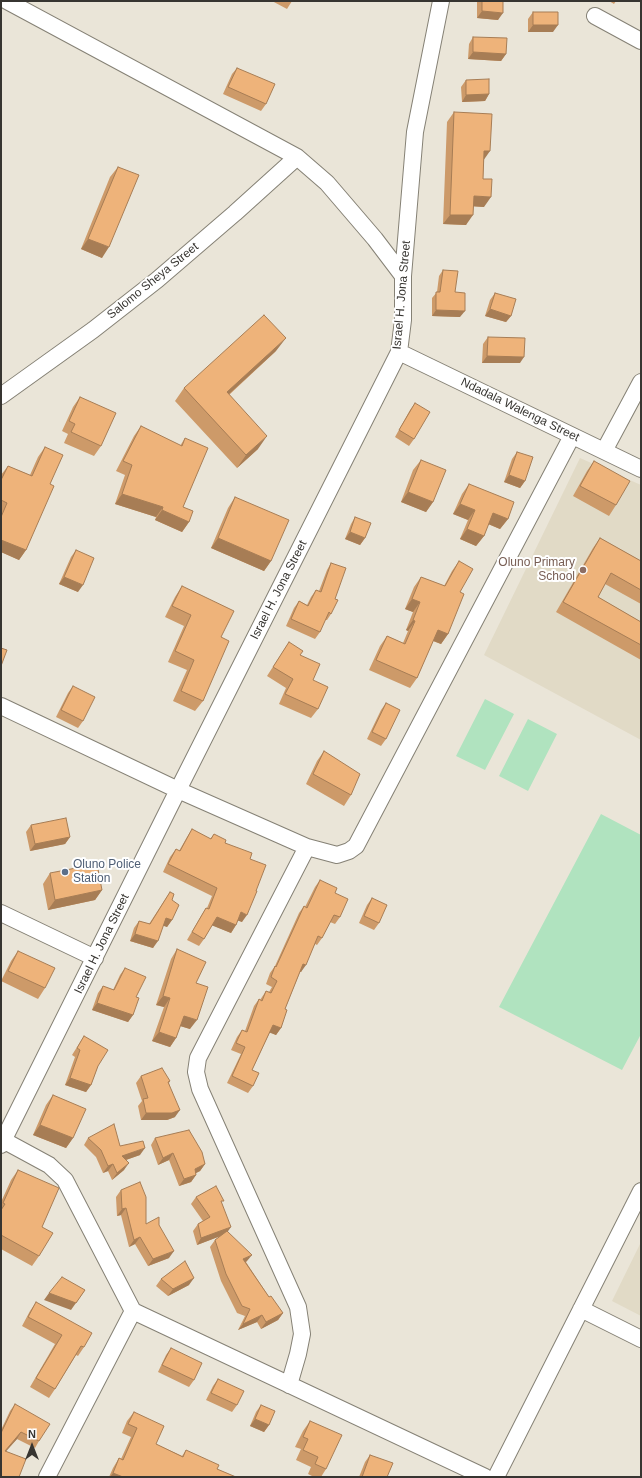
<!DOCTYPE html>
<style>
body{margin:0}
#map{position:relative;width:642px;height:1478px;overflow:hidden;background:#eae5d8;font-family:Arial,sans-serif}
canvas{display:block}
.frame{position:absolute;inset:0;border:2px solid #373531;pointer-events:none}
.north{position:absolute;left:12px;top:1426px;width:40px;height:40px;-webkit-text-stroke:3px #fff;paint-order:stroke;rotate:0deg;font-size:11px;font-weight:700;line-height:16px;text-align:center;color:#373531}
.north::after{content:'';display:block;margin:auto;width:14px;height:18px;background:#373531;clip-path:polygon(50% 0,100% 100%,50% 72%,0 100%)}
</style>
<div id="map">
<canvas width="642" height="1478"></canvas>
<div class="frame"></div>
<div class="north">N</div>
</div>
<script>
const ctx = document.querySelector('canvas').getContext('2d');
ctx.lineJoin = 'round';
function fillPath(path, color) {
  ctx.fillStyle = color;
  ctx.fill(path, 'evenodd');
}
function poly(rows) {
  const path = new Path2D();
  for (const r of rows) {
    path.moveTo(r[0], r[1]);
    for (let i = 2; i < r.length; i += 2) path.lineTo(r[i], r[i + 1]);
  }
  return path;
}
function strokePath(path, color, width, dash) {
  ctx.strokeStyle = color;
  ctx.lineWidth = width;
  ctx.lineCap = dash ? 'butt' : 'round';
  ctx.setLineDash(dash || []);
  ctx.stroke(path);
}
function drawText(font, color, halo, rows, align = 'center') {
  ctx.font = font + ' Arial,sans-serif';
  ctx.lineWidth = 4;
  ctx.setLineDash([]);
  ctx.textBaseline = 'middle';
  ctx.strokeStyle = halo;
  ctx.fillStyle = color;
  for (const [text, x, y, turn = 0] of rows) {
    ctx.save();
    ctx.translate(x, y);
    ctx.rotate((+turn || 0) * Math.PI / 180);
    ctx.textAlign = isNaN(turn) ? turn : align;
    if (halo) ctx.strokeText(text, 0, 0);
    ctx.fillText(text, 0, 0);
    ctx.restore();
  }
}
fillPath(poly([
 [580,458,641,485,641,740,484,655],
 [641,1242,641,1316,612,1301]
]), '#e1dac6');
fillPath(poly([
 [485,699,514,714,485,770,456,756],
 [528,719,557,734,528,791,499,776],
 [601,814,641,835,641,1034,622,1070,499,1007]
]), '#b0e3bf');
const minor = poly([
 [7,1,297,157,327,183,375,239,403,276],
 [595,16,641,41],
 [399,352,641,469],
 [1,396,93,330,157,280,235,213,297,157],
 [604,451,641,382],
 [1,706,178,790,307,847,198,1058,196,1072,200,1089,298,1307,302,1334,298,1354,289,1385],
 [307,847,337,855,349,851,356,846,572,436],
 [1,913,95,958],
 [1,1139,49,1165,65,1180,133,1311,485,1477],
 [1,1145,178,790,399,352,403,320,403,276,415,132,441,1],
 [581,1309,641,1339],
 [47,1477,133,1311],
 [496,1477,641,1191]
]);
strokePath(minor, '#858175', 18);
strokePath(minor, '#fff', 16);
fillPath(poly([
 [272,1,292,1,287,9],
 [477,1,503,1,498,20,477,18],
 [609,1,616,1,614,4],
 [533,12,553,32,528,32,528,19],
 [473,37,506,54,501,61,468,59,469,44],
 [237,68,266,104,261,111,223,94,232,74],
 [466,80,489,94,485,101,462,102,461,87],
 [454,112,484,160,483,179,484,207,473,206,466,225,443,224,447,122],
 [118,167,102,258,81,249,110,177],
 [443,270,455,292,460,317,432,316,432,298,437,292,439,276],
 [495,293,511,316,506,322,485,316,490,300],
 [488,337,520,363,482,363,483,344],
 [276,351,229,395,258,449,237,468,175,401,184,388],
 [80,397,101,446,94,456,64,443,68,434,62,431,73,407],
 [415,403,414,439,409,446,395,437,410,410],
 [141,426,180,446,185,438,183,507,189,522,182,532,155,520,156,517,115,504,125,475,116,471,134,436],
 [45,447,50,484,26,550,19,560,1,552,1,475,8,466,30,475,38,457],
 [517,452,525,481,520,488,504,482,512,459],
 [421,460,433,502,426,512,401,502,413,470],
 [594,461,616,505,609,516,573,496,587,471],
 [469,484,508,519,500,529,488,524,484,536,476,546,460,539,468,520,453,514,462,494],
 [235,497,271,561,264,571,211,548,228,508],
 [355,517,365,538,360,545,345,539,351,524],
 [600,538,641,561,641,604,605,584,598,597,641,622,641,660,556,612,593,548],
 [76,550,78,592,59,584,71,557],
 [459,561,460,592,448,634,441,644,433,641,417,678,410,688,369,670,380,646,387,636,403,643,408,631,406,630,413,612,405,609,414,587,421,577,444,586,452,571],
 [331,563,331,614,327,620,325,620,320,632,315,639,286,626,294,608,299,601,307,605,311,597,316,590,319,591,327,570],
 [182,586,221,637,203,701,195,711,173,701,187,670,168,662,184,626,165,617,175,597],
 [289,642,300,655,313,680,318,709,311,718,279,704,286,688,267,676],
 [73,686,83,721,78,728,56,717,68,693],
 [386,703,386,739,381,746,367,739,381,710],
 [324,751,351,795,344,806,306,784,317,761],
 [31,825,70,837,65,844,30,851,26,832],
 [192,829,210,839,214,834,225,843,250,859,242,922,238,920,236,925,231,933,212,925,204,939,199,946,187,940,201,916,206,908,207,908,212,896,163,872,170,857,176,849,179,851,187,837],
 [50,873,102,890,95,900,48,910,43,884],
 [320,880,335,893,340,917,335,924,330,922,322,938,317,945,315,944,301,972,300,972,285,1009,281,1028,276,1035,270,1032,252,1070,253,1086,248,1093,227,1083,241,1054,231,1050,237,1037,242,1030,245,1031,254,1006,259,999,260,1000,266,991,269,992,272,987,266,984,270,973,275,966,299,913,304,906,305,907,315,887],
 [170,892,172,900,172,920,167,927,163,925,153,948,130,941,134,928,139,921,149,924],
 [372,898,379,923,374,930,359,923,367,905],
 [177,949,196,983,190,1029,180,1026,176,1038,170,1047,152,1041,164,1007,156,1005,171,959],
 [18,951,45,988,38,999,1,981,11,961],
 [125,968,136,997,133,1015,128,1022,92,1010,98,993,103,986,113,990,120,975],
 [84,1036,98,1066,91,1085,86,1092,65,1085,75,1057,72,1055],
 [141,1076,170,1081,169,1083,175,1117,167,1120,141,1120,138,1106,142,1101,136,1083],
 [53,1095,73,1138,66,1148,33,1135,46,1105],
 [88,1138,120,1146,140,1155,126,1160,124,1170,112,1180,108,1171,103,1173,96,1157,84,1145],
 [155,1138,205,1164,200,1171,196,1173,196,1175,191,1182,179,1186,169,1160,158,1165,151,1145],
 [18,1170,39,1256,32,1266,1,1249,1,1202,11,1180],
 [121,1190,146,1224,159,1225,169,1258,148,1266,135,1244,129,1247,121,1215,117,1216,116,1197],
 [196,1197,222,1204,228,1232,247,1261,246,1262,269,1297,283,1313,278,1320,261,1329,257,1322,238,1330,245,1316,237,1313,221,1281,210,1247,215,1240,220,1236,197,1245,193,1231,198,1224,203,1221,191,1204],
 [161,1279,189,1285,168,1296,156,1286],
 [36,1302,84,1347,78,1356,76,1355,55,1389,49,1398,30,1387,55,1344,22,1326,30,1311],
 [171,1348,194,1380,189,1387,158,1372,166,1355],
 [218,1379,237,1405,232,1412,206,1400,213,1386],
 [15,1404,39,1441,35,1448,17,1439,6,1451,1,1477,1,1430,10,1411],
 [261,1405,269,1425,264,1432,250,1426,256,1412],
 [134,1412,156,1444,182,1456,186,1450,217,1469,236,1477,109,1477,113,1468,119,1458,121,1459,131,1437,122,1433,127,1421],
 [310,1421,326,1469,321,1477,314,1477,308,1474,311,1467,296,1460,301,1449,295,1447,303,1431],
 [370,1455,387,1477,359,1477,365,1462]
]), '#cd9a69');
fillPath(poly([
 [482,11,503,13,498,20,477,18],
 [533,25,558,25,553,32,528,32],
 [473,52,506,54,501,61,468,59],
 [489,94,485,101,462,102,466,95],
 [484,151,490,151,483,161],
 [474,196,491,197,484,207,467,206],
 [450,215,473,215,466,225,443,224],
 [88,239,109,247,102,258,81,249],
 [490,309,511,316,506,322,485,316],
 [436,310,465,311,460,317,432,316],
 [286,338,276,351,217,405,227,392],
 [487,356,524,357,520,363,482,363],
 [267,436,258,449,237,468,246,455],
 [509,475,525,481,520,488,504,482],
 [408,492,433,502,426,512,401,502],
 [122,494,163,507,156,517,115,504],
 [460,504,475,510,468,520,453,514],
 [162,510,189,522,182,532,155,520],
 [493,513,508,519,500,529,486,523],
 [467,529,484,536,476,546,460,539],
 [350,532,365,538,360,545,345,539],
 [218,538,271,561,264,571,211,548],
 [1,540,26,550,19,560,1,552],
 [64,577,83,585,78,592,59,584],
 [412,599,420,602,413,612,405,609],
 [413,620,415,621,408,631,406,630],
 [438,630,448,634,441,644,431,640],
 [70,837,65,844,30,851,35,844],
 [102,890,95,900,48,910,55,900],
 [241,912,247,915,242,922,236,920],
 [217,917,236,925,231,933,211,925],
 [166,918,172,920,167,927,161,925],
 [135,934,158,941,153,948,130,941],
 [303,964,306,965,301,972,298,971],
 [163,996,170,998,164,1007,156,1005],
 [97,1003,133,1015,128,1022,92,1010],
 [184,1016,197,1020,190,1029,177,1025],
 [273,1025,281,1028,276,1035,268,1032],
 [159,1032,176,1038,170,1047,152,1041],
 [70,1078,91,1085,86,1092,65,1085],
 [180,1110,175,1117,167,1120,141,1120,146,1113],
 [40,1125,73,1138,66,1148,33,1135],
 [145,1148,140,1155,117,1163,122,1156],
 [173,1153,169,1160,158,1165,163,1158],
 [129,1163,124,1170,112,1180,117,1173],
 [113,1164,108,1171,103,1173,108,1166],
 [205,1164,200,1171,190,1176,195,1169],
 [196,1175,191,1182,179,1186,184,1179],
 [126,1208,121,1215,117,1216,122,1209],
 [231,1227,226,1234,197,1245,201,1238],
 [140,1237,135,1244,129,1247,134,1240],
 [174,1251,169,1258,148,1266,153,1259],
 [252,1255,247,1261,238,1266,243,1259],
 [194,1278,189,1285,168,1296,173,1289],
 [85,1290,71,1310,44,1300,49,1293],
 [283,1313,278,1320,261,1329,266,1322],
 [262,1315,257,1322,238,1330,243,1324],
 [255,1419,269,1425,264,1432,250,1426],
 [21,1432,17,1439,1,1457,5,1451],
 [113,1473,123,1477,110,1477]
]), '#a77d55');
const building = poly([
 [482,1,503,1,503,13,482,11,482,1],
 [533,12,558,12,558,25,533,25,533,12],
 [473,37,507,38,506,54,473,52,473,37],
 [237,68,275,84,266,104,228,87,237,68],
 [489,79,489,94,466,95,466,80,489,79],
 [454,112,492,114,490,151,484,151,483,179,492,179,491,197,474,196,473,215,450,215,454,112],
 [118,167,139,175,109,247,88,239,118,167],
 [443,270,458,271,455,292,465,293,465,311,436,310,436,292,440,292,443,270],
 [495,293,516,299,511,316,490,309,495,293],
 [264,315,286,338,227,392,267,436,246,455,184,388,264,315],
 [488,337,525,338,524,357,487,356,488,337],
 [80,397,116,413,101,446,71,432,75,424,69,421,80,397],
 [415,403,430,412,414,439,399,430,415,403],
 [141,426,182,446,185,438,208,448,183,507,193,511,189,522,162,510,163,507,122,494,132,465,123,461,141,426],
 [45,447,63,455,50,484,54,486,26,550,1,540,1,517,7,503,1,500,1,480,8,466,32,476,45,447],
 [517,452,533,457,525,481,509,475,517,452],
 [421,460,446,470,433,502,408,492,421,460],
 [594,461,630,481,616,505,580,486,594,461],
 [469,484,514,502,508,519,493,513,484,536,467,529,475,510,460,504,469,484],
 [235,497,289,520,271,561,218,538,235,497],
 [355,517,371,523,365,538,350,532,355,517],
 [600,538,641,561,641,590,611,573,598,597,641,622,641,645,563,602,600,538],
 [76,550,94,558,83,585,64,577,76,550],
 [459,561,473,569,460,592,464,594,448,634,438,630,417,678,376,660,387,636,405,644,415,621,413,620,420,602,412,599,421,577,445,586,459,561],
 [331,563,346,568,335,599,338,600,331,614,329,612,320,632,291,619,299,601,308,606,316,590,321,592,331,563],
 [182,586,234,611,221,637,229,641,203,701,181,691,194,660,175,651,191,615,172,606,182,586],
 [289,642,303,651,300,655,320,664,313,680,328,687,318,709,285,694,293,679,273,667,289,642],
 [1,648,7,650,1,666,1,648],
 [73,686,95,697,83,721,61,710,73,686],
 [386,703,400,710,386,739,372,732,386,703],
 [324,751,360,774,351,795,313,774,324,751],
 [66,818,70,837,35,844,31,825,66,818],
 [192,829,211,839,214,834,226,840,225,843,252,853,250,859,266,865,256,891,257,891,247,915,241,912,236,925,217,917,204,939,192,932,206,908,209,909,217,888,168,864,176,849,180,851,192,829],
 [97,864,102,890,55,900,50,873,97,864],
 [320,880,337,888,335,893,348,899,340,917,334,915,322,938,318,936,306,965,303,964,285,1009,287,1010,281,1028,273,1025,252,1070,259,1073,253,1086,232,1076,245,1047,236,1043,242,1030,247,1032,259,999,262,1001,266,991,271,993,277,981,271,977,275,966,276,967,304,906,307,908,320,880],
 [170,892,174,894,172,900,179,905,172,920,166,918,158,941,135,934,139,921,150,924,170,892],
 [372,898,387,905,379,923,364,916,372,898],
 [177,949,206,962,196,983,208,987,197,1020,184,1016,176,1038,159,1032,170,998,163,996,177,949],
 [18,951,55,968,45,988,8,971,18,951],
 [125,968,146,977,136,997,139,998,133,1015,97,1003,103,986,114,990,125,968],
 [84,1036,108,1050,98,1066,91,1085,70,1078,80,1050,77,1048,84,1036],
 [162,1068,170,1081,168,1082,180,1110,172,1113,146,1113,143,1099,148,1098,141,1076,162,1068],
 [53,1095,86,1109,73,1138,40,1125,53,1095],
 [114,1124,120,1146,143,1141,145,1148,122,1156,129,1163,117,1173,113,1164,108,1166,101,1150,88,1138,114,1124],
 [189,1130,202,1152,205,1164,195,1169,196,1175,184,1179,173,1153,163,1158,155,1138,189,1130],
 [18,1170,59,1188,42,1227,53,1233,39,1256,1,1235,1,1210,5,1204,3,1203,18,1170],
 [140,1182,146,1197,146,1224,159,1217,159,1225,174,1251,153,1259,140,1237,134,1240,126,1208,122,1209,121,1190,140,1182],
 [216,1186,224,1201,221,1201,231,1227,201,1238,198,1224,210,1217,196,1197,216,1186],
 [227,1231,252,1255,243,1259,269,1297,271,1296,283,1313,266,1322,262,1315,243,1324,250,1309,242,1306,226,1274,215,1240,227,1231],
 [185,1261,194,1278,173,1289,161,1279,185,1261],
 [62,1277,85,1290,76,1303,49,1293,62,1277],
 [36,1302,92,1333,84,1347,81,1346,55,1389,36,1378,62,1335,28,1317,36,1302],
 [171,1348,202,1363,194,1380,162,1365,171,1348],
 [218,1379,244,1391,237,1405,211,1393,218,1379],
 [15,1404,50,1424,39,1441,21,1432,5,1451,26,1459,19,1477,1,1477,1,1433,15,1404],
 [261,1405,275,1411,269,1425,255,1419,261,1405],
 [134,1412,164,1426,156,1444,183,1457,186,1450,219,1465,217,1469,236,1477,123,1477,113,1473,119,1458,123,1460,137,1428,128,1424,134,1412],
 [310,1421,342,1435,326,1469,315,1464,318,1457,303,1450,308,1439,303,1437,310,1421],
 [370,1455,393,1463,387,1477,362,1477,370,1455]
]);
fillPath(building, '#eeb37a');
strokePath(building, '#a77d55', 1);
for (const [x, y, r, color] of [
 [583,570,4,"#8d6e63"],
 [65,872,4,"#5c6f8a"]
]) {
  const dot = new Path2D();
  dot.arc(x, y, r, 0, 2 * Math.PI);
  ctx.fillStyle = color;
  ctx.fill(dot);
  strokePath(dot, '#fff', 1.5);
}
drawText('12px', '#373531', '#fff', [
 ["Salomo Sheya Street",153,281,-39],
 ["Israel H. Jona Street",402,295,-85],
 ["Ndadala Walenga Street",520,410,26],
 ["Israel H. Jona Street",279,590,-63],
 ["Israel H. Jona Street",102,944,-64]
]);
drawText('12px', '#785e54', '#fff', [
 ["Oluno Primary",575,563],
 ["School",575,577]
], 'right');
drawText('12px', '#4e5e75', '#fff', [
 ["Oluno Police",73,865],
 ["Station",73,879]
], 'left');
</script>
